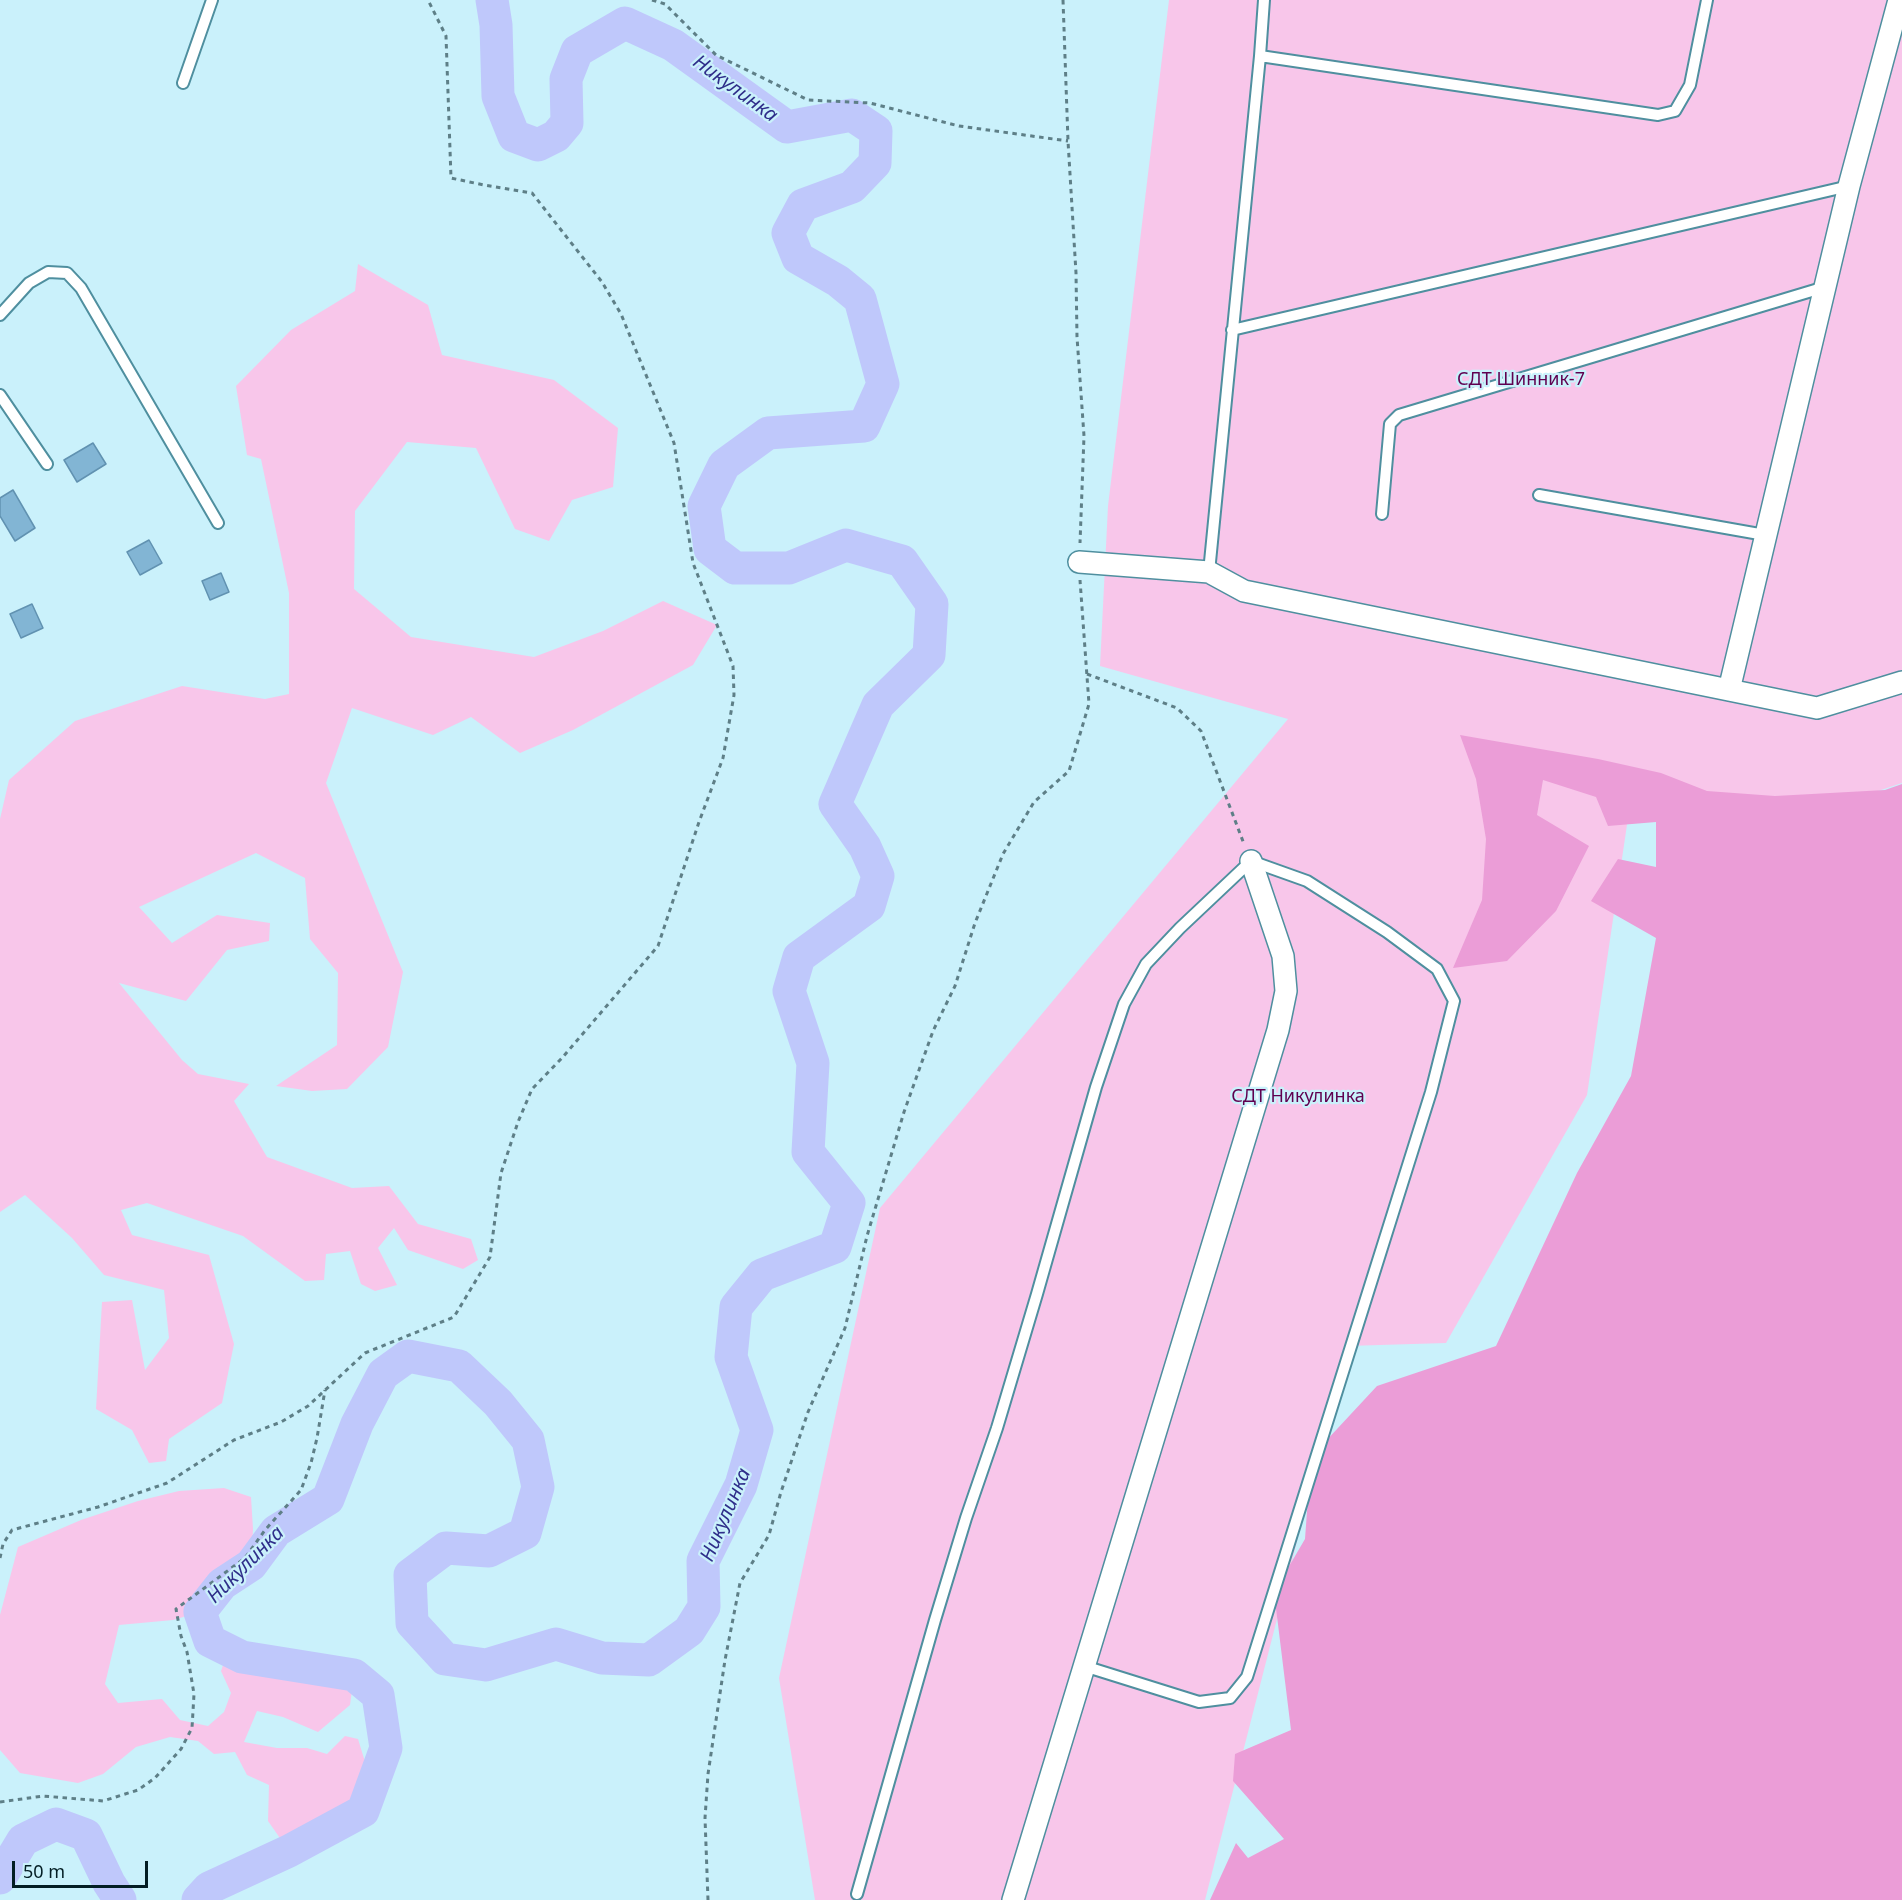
<!DOCTYPE html>
<meta charset="utf-8">
<style>
body{margin:0}
#map{position:relative;width:1902px;height:1900px;overflow:hidden;background:#caf1fb;font-family:"Noto Sans",sans-serif}
canvas{display:block}
.scale{position:absolute;left:12px;top:1861px;width:136px;height:27px;box-sizing:border-box;border:3px solid #031e24;border-top:0;padding-left:8px;font-size:18px;line-height:21px;white-space:nowrap;color:#031e24;-webkit-text-stroke:4px #caf1fb;paint-order:stroke}
</style>
<div id="map">
<canvas width="1902" height="1900"></canvas>
<div class="scale">50 m</div>
</div>
<script>
const ctx = document.querySelector('canvas').getContext('2d');
ctx.lineJoin = 'round';
function fillPath(path, color) {
  ctx.fillStyle = color;
  ctx.fill(path, 'evenodd');
}
function poly(rows) {
  const path = new Path2D();
  for (const r of rows) {
    path.moveTo(r[0], r[1]);
    for (let i = 2; i < r.length; i += 2) path.lineTo(r[i], r[i + 1]);
  }
  return path;
}
function strokePath(path, color, width, dash) {
  ctx.strokeStyle = color;
  ctx.lineWidth = width;
  ctx.lineCap = dash ? 'butt' : 'round';
  ctx.setLineDash(dash || []);
  ctx.stroke(path);
}
function drawText(font, color, halo, rows, align = 'center') {
  ctx.font = font + ' "Noto Sans",sans-serif';
  ctx.lineWidth = 4.5;
  ctx.setLineDash([]);
  ctx.textBaseline = 'middle';
  ctx.strokeStyle = halo;
  ctx.fillStyle = color;
  for (const [text, x, y, turn = 0] of rows) {
    ctx.save();
    ctx.translate(x, y);
    ctx.rotate((+turn || 0) * Math.PI / 180);
    ctx.textAlign = isNaN(turn) ? turn : align;
    if (halo) ctx.strokeText(text, 0, 0);
    ctx.fillText(text, 0, 0);
    ctx.restore();
  }
}
fillPath(poly([
 [1169,0,1902,0,1902,783,1836,805,1632,791,1587,1095,1446,1343,1347,1346,1205,1900,815,1900,779,1678,880,1208,1288,719,1100,666,1108,506],
 [358,264,428,305,442,355,554,380,618,428,613,487,572,500,549,541,515,529,476,448,407,442,355,511,354,589,411,637,534,657,603,631,663,601,717,625,693,665,573,730,520,753,471,717,433,735,352,708,326,783,403,972,388,1047,347,1089,312,1091,276,1086,337,1045,338,973,310,939,305,878,256,853,139,907,172,943,217,915,270,923,269,941,227,950,186,1001,119,983,182,1060,198,1074,249,1084,234,1101,267,1157,352,1188,389,1186,418,1224,471,1239,478,1260,463,1269,408,1250,394,1228,378,1248,397,1285,375,1291,361,1284,350,1251,326,1254,324,1280,305,1281,243,1236,147,1203,121,1210,132,1235,209,1255,234,1344,222,1403,169,1439,166,1461,149,1463,132,1430,96,1409,102,1302,132,1300,145,1370,169,1338,164,1290,104,1275,72,1238,25,1195,0,1212,0,819,9,780,75,721,182,686,265,699,289,694,289,593,261,459,247,455,236,386,291,330,355,291],
 [224,1488,251,1497,253,1529,251,1565,222,1584,200,1612,173,1620,119,1625,105,1684,118,1703,162,1699,180,1720,208,1726,224,1712,231,1693,221,1671,228,1651,242,1657,354,1675,350,1705,318,1732,283,1717,257,1711,244,1742,277,1748,307,1748,327,1754,345,1736,358,1739,366,1765,356,1786,363,1811,289,1851,268,1821,269,1785,247,1775,235,1752,214,1754,198,1741,170,1737,136,1747,103,1774,78,1783,20,1773,0,1750,0,1615,18,1547,81,1520,138,1501,179,1491]
]), '#f8c6ea');
fillPath(poly([
 [1460,735,1598,759,1661,773,1707,791,1775,796,1885,790,1902,784,1902,1900,1210,1900,1236,1843,1248,1858,1284,1839,1233,1781,1235,1754,1291,1730,1274,1592,1305,1539,1311,1457,1377,1386,1496,1346,1577,1173,1631,1076,1656,938,1591,901,1618,859,1656,867,1656,822,1608,826,1596,797,1543,780,1537,815,1589,846,1556,911,1507,961,1453,968,1482,900,1486,839,1476,779]
]), '#eb9dd7');
strokePath(poly([
 [0,1878,23,1840,56,1824,86,1835,109,1883,120,1900],
 [198,1900,209,1888,289,1851,363,1811,386,1748,378,1695,354,1675,242,1657,210,1641,200,1612,222,1584,251,1565,276,1531,328,1499,357,1424,383,1374,408,1356,459,1366,498,1403,528,1440,538,1487,525,1533,489,1551,446,1548,410,1575,412,1623,445,1659,486,1665,556,1644,602,1658,649,1660,689,1631,704,1607,703,1561,741,1485,757,1430,731,1357,736,1307,762,1275,835,1247,849,1203,808,1152,813,1063,789,991,799,957,869,906,878,876,865,847,835,804,878,705,929,655,932,604,902,561,846,545,789,568,735,568,710,549,704,506,724,465,768,433,864,426,883,384,860,299,838,281,798,258,788,233,803,205,852,187,875,163,876,131,852,115,787,127,673,45,625,23,577,51,566,79,567,123,556,136,538,145,514,136,498,96,496,25,492,0]
]), '#bfc8fb', 33);
const building = poly([
 [93,443,106,464,77,482,64,460,93,443],
 [13,490,35,528,15,541,0,516,0,498,13,490],
 [149,540,162,563,140,575,127,552,149,540],
 [221,573,229,592,210,600,202,581,221,573],
 [32,604,43,628,21,638,10,614,32,604]
]);
fillPath(building, '#82b5d4');
strokePath(building, '#6192b1', 1.5);
const lane = poly([
 [1260,56,1658,115,1675,111,1690,85,1707,0],
 [183,83,212,0],
 [0,315,29,283,48,272,67,273,81,288,218,523],
 [1232,330,1849,186],
 [0,395,47,464],
 [1539,495,1765,535],
 [1382,514,1390,424,1399,415,1825,287],
 [1209,572,1260,56,1264,0],
 [857,1894,935,1620,966,1518,997,1428,1037,1294,1096,1087,1124,1004,1146,964,1180,928,1251,861,1307,881,1387,932,1437,969,1454,1001,1431,1092,1247,1677,1230,1698,1199,1702,1084,1666]
]);
const street = poly([
 [1079,562,1209,572,1244,591,1817,708,1902,682],
 [1729,690,1849,186,1899,0],
 [1013,1900,1278,1030,1286,991,1283,956,1251,861]
]);
strokePath(lane, '#4f8f9f', 14);
strokePath(street, '#4f8f9f', 24);
strokePath(poly([
 [652,0,665,4,716,55,808,100,870,103,959,126,1068,141],
 [1063,0,1068,141,1076,273,1077,337,1084,436,1080,543],
 [1087,674,1177,708,1201,731,1244,844],
 [0,1558,3,1544,12,1530,98,1507,167,1483,234,1440,281,1422,308,1406,365,1353,454,1317,490,1257,501,1173,518,1122,532,1089,562,1058,658,946,699,822,723,758,734,695,733,666,693,563,674,443,621,314,602,282,532,193,484,185,451,178,446,36,428,0],
 [0,1802,43,1796,103,1801,138,1790,155,1778,181,1749,192,1728,194,1694,187,1652,181,1636,176,1609,245,1558,265,1530,301,1490,311,1463,317,1438,325,1390],
 [708,1900,705,1818,708,1774,725,1660,740,1583,769,1535,781,1492,808,1412,845,1328,867,1236,904,1112,933,1031,955,986,975,923,1003,854,1034,802,1069,771,1089,704,1080,580]
]), '#5e7f87', 3, [4.5, 4.5]);
strokePath(lane, '#fff', 10);
strokePath(street, '#fff', 21);
drawText('18px', '#5f0050', '#caf1fb', [
 ["СДТ Шинник-7",1521,380],
 ["СДТ Никулинка",1298,1097]
]);
drawText('italic 20px', '#2f2e8a', '#caf1fb', [
 ["Никулинка",735,89,36],
 ["Никулинка",726,1515,-67],
 ["Никулинка",246,1565,-45]
]);
</script>
